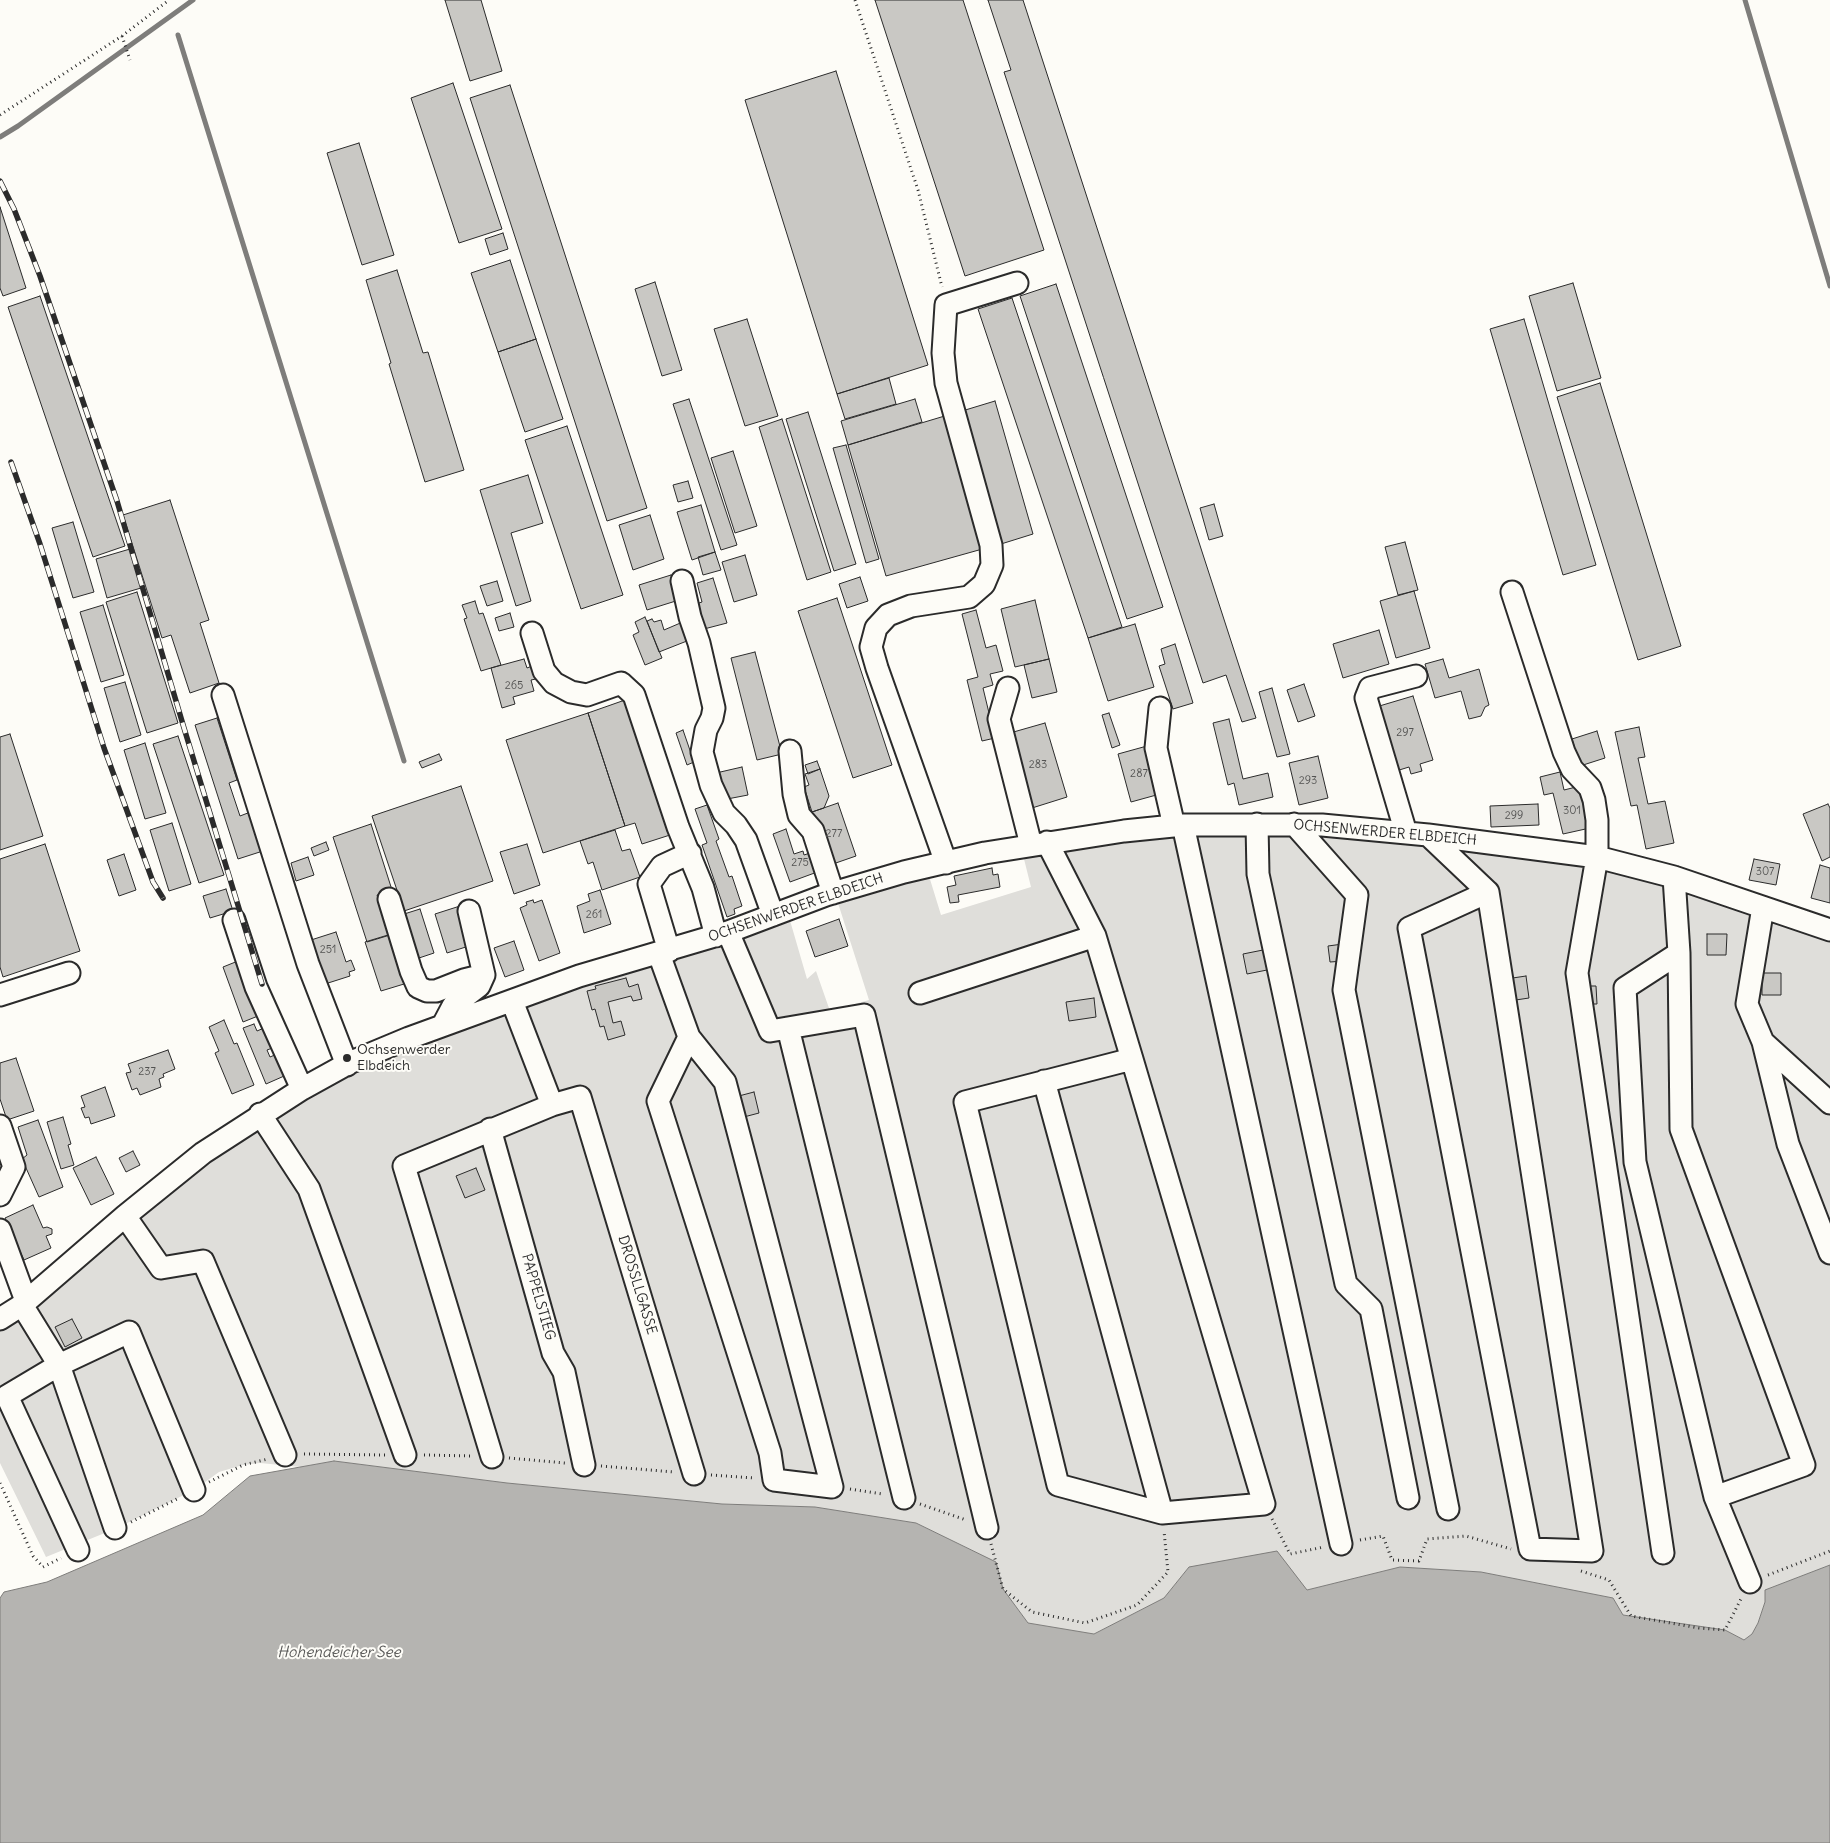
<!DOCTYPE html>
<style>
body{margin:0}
canvas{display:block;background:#fdfcf7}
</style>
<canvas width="1830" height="1843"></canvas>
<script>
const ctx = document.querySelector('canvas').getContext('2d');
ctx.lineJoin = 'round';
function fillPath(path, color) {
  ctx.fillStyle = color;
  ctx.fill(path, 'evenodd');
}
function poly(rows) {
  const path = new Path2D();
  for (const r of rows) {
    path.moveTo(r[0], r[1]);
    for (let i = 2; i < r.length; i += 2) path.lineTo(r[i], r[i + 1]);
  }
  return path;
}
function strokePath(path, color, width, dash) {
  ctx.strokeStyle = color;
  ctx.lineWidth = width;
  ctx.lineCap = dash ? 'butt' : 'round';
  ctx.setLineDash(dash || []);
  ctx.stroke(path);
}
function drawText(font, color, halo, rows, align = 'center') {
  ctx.font = font + ' Delius,sans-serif';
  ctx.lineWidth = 4;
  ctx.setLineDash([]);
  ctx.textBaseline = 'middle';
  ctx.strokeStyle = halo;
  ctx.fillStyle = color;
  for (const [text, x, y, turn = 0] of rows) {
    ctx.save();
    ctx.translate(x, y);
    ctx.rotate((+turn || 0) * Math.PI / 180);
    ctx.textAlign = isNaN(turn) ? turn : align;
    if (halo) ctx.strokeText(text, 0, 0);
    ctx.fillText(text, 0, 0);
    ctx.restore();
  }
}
fillPath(poly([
 [1310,832,1415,842,1586,865,1653,878,1830,940,1830,1565,1765,1590,1765,1602,1758,1623,1752,1634,1744,1640,1725,1630,1623,1615,1613,1598,1481,1572,1400,1567,1307,1590,1189,1567,1164,1598,1094,1634,1028,1623,1003,1589,996,1562,916,1523,815,1507,722,1504,507,1483,334,1461,301,1467,260,1463,243,1465,219,1472,194,1490,117,1528,46,1557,0,1463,0,1331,62,1285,146,1208,203,1162,286,1108,362,1065,459,1027,789,917,807,979,816,971,830,1011,869,1000,837,900,929,876,941,915,1031,887,1023,855,1156,835]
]), '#dfdeda');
const water = poly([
 [334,1461,507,1483,722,1504,815,1507,916,1523,996,1562,1003,1589,1028,1623,1094,1634,1164,1598,1189,1567,1277,1551,1307,1590,1400,1567,1481,1572,1613,1598,1623,1615,1725,1630,1744,1640,1752,1634,1758,1623,1765,1602,1765,1590,1830,1565,1830,1843,0,1843,0,1598,4,1592,47,1582,203,1515,250,1476,334,1461]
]);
fillPath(water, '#b5b4b1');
strokePath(water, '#7e7d7b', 1);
strokePath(poly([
 [1745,0,1830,286],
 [178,35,404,761],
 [0,137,18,126,193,0]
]), '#7e7d7b', 5);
const building = poly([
 [445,0,481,0,502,71,470,81,445,0],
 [875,0,963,0,1044,250,965,276,875,0],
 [988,0,1023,0,1256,718,1242,722,1226,675,1203,683,1004,72,1011,70,988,0],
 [836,71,928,365,837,394,745,100,836,71],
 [453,83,502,229,459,243,411,98,453,83],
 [510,85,647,508,607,521,470,98,510,85],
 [359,143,394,255,362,265,327,153,359,143],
 [0,207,26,288,3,296,0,288,0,207],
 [503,233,508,249,490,255,485,239,503,233],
 [510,260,536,339,498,352,471,273,510,260],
 [397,270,423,353,428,352,464,470,425,482,389,364,391,363,366,280,397,270],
 [655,282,682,370,662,376,635,289,655,282],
 [1573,283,1601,378,1557,391,1529,296,1573,283],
 [1056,284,1163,607,1127,619,1020,296,1056,284],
 [40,296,125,546,93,557,8,307,40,296],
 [1012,298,1122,627,1088,638,978,309,1012,298],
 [747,319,778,416,745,426,714,329,747,319],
 [1524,319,1596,565,1563,575,1490,329,1524,319],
 [536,339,563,419,525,432,498,352,536,339],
 [889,378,896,404,845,419,837,394,889,378],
 [1600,383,1681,646,1638,660,1557,397,1600,383],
 [689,399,737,545,721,550,673,404,689,399],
 [915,399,922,422,848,445,841,421,915,399],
 [995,401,1033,534,1001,544,962,411,995,401],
 [808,412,856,564,834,571,786,419,808,412],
 [948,415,986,548,886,576,848,445,948,415],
 [782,419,831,572,807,580,759,427,782,419],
 [567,426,623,595,581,609,525,440,567,426],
 [846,445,879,559,866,563,833,448,846,445],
 [733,451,757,526,735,533,711,458,733,451],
 [528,475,543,523,511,533,531,601,516,606,480,490,528,475],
 [688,481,693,498,678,502,673,485,688,481],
 [170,500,209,620,200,623,219,683,190,693,171,635,162,638,123,515,170,500],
 [1214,504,1223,536,1209,540,1200,508,1214,504],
 [701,505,715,552,692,560,677,512,701,505],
 [650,515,664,559,633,570,619,525,650,515],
 [73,522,94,592,73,598,52,528,73,522],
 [1405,542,1418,590,1398,595,1385,547,1405,542],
 [130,549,141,588,107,598,96,559,130,549],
 [715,552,721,570,703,575,698,557,715,552],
 [745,555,757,595,734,602,722,562,745,555],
 [671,575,679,600,647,610,639,585,671,575],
 [860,577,868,601,847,608,839,584,860,577],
 [713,578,727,623,704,629,696,604,702,602,697,583,713,578],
 [497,581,503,601,487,606,480,586,497,581],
 [1414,591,1430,648,1396,658,1380,601,1414,591],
 [137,592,178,723,147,733,106,602,137,592],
 [837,598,892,765,853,778,798,611,837,598],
 [1035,600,1049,659,1015,667,1001,609,1035,600],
 [475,601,479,614,483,613,501,665,481,671,464,619,467,618,462,605,475,601],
 [103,605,124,675,101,682,80,612,103,605],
 [976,610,986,648,996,645,1003,671,990,674,993,685,983,688,995,738,982,741,967,680,978,677,962,614,976,610],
 [510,613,514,627,499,631,495,618,510,613],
 [645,617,662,658,645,665,633,635,639,632,635,622,645,617],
 [652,619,654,622,661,620,664,630,685,621,692,639,659,652,647,621,652,619],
 [1135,624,1154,687,1108,701,1088,638,1135,624],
 [1379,630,1389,664,1343,678,1333,644,1379,630],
 [1175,644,1193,703,1173,709,1159,666,1165,664,1161,649,1175,644],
 [755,652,782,754,757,760,731,658,755,652],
 [524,659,527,668,532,666,536,679,531,680,534,691,513,697,515,704,502,708,491,668,524,659],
 [1049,659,1057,692,1032,698,1024,665,1049,659],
 [1443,659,1449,678,1479,669,1489,705,1485,707,1481,716,1469,719,1461,691,1435,698,1425,664,1443,659],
 [125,682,141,735,120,742,104,688,125,682],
 [1304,684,1315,716,1298,722,1287,690,1304,684],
 [1272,688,1290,754,1277,757,1259,692,1272,688],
 [1413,696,1433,760,1420,764,1422,771,1411,774,1409,767,1396,771,1376,707,1413,696],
 [625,700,670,835,642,844,635,823,625,826,588,713,625,700],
 [588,713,625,826,543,853,506,740,588,713],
 [1109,713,1120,745,1112,748,1102,715,1109,713],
 [217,718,237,780,229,783,240,816,253,811,266,850,238,859,195,725,217,718],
 [1229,719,1243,779,1268,773,1273,797,1239,805,1234,783,1228,785,1213,723,1229,719],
 [1045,723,1067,797,1032,808,1010,733,1045,723],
 [1639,727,1645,757,1638,758,1648,804,1665,801,1674,843,1646,849,1637,805,1631,806,1615,732,1639,727],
 [683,730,694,762,687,765,676,733,683,730],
 [1597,731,1605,758,1580,766,1572,739,1597,731],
 [10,734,43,836,0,850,0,737,10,734],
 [178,736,224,875,199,883,153,744,178,736],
 [145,743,166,813,145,819,124,750,145,743],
 [1147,746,1160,794,1131,802,1118,754,1147,746],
 [439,754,442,760,422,768,419,762,439,754],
 [1318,756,1328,798,1299,805,1289,763,1318,756],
 [817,761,820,769,808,774,805,765,817,761],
 [742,767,748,795,722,800,716,773,742,767],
 [820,769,829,796,824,808,812,812,804,787,809,785,805,774,820,769],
 [1560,772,1564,790,1580,786,1590,828,1563,834,1553,793,1544,795,1540,777,1560,772],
 [461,786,493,881,404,911,372,816,461,786],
 [838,803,856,856,830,865,812,812,838,803],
 [1538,804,1539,825,1491,827,1490,806,1538,804],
 [1828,804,1830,808,1830,857,1822,861,1803,814,1828,804],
 [707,805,719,839,716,841,729,877,732,876,742,906,734,909,735,914,727,917,702,845,707,843,695,809,707,805],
 [172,823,191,884,169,891,150,830,172,823],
 [371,824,392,890,377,895,390,935,367,942,333,837,371,824],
 [786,829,794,854,803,851,804,855,813,852,820,871,790,882,773,834,786,829],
 [615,830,622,851,630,849,640,877,602,890,593,862,588,864,580,841,615,830],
 [326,842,329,850,314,856,311,848,326,842],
 [45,844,80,951,3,977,0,967,0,859,45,844],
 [527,844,540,885,514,894,500,852,527,844],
 [124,854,136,890,119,896,107,860,124,854],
 [308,857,314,875,296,881,291,863,308,857],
 [1754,859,1780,864,1776,885,1749,880,1754,859],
 [1820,865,1830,868,1830,903,1811,898,1820,865],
 [992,868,993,875,998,874,1000,887,958,895,959,902,950,903,947,887,956,885,954,876,992,868],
 [226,889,233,911,210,918,203,896,226,889],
 [600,890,611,924,584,933,577,906,590,901,588,894,600,890],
 [533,900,534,903,542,900,560,953,539,961,520,908,527,905,526,902,533,900],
 [460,906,472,945,447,953,435,914,460,906],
 [420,909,434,953,416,959,401,915,420,909],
 [839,919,848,946,815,957,806,931,839,919],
 [336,932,346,962,351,960,355,970,349,972,350,976,325,984,311,940,336,932],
 [1707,934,1727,934,1726,955,1707,955,1707,934],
 [388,935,397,964,403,962,407,974,401,976,404,984,381,991,365,942,388,935],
 [514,941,524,970,505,977,494,948,514,941],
 [1343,944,1344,961,1330,962,1328,946,1343,944],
 [1263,950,1267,970,1247,974,1243,954,1263,950],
 [238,961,258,1016,243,1022,223,967,238,961],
 [1762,973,1781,973,1781,995,1762,995,1762,973],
 [1526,976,1529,998,1509,1001,1506,979,1526,976],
 [626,978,629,987,638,984,642,999,633,1001,631,996,608,1002,613,1023,621,1021,625,1035,608,1040,604,1026,600,1027,595,1009,592,1010,587,991,596,989,595,986,626,978],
 [1586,986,1596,986,1597,1004,1586,1004,1586,986],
 [1094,998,1096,1017,1069,1021,1066,1002,1094,998],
 [224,1020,234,1044,237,1043,254,1085,232,1094,215,1053,219,1051,209,1027,224,1020],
 [254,1024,257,1031,271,1025,275,1047,267,1050,270,1057,277,1054,291,1073,266,1084,243,1028,254,1024],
 [168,1050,175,1069,163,1074,164,1077,159,1079,161,1087,140,1095,137,1088,132,1090,126,1073,131,1072,128,1064,168,1050],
 [16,1058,34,1111,7,1120,0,1099,0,1063,16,1058],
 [105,1087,115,1116,91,1124,89,1117,85,1118,81,1108,85,1107,81,1096,105,1087],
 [754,1092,759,1113,740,1118,735,1097,754,1092],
 [63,1117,71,1144,68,1145,74,1165,61,1169,47,1122,63,1117],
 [38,1120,63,1187,39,1197,22,1159,27,1155,18,1127,38,1120],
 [133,1151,140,1165,126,1172,119,1158,133,1151],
 [96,1157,114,1194,91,1205,73,1168,96,1157],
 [476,1168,485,1190,465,1198,456,1176,476,1168],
 [33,1205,43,1228,47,1227,52,1229,52,1234,46,1236,51,1248,24,1260,5,1218,33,1205],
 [72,1319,82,1338,65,1347,55,1327,72,1319]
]);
fillPath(building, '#c9c8c4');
strokePath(building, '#2b2b2b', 1);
const minor = poly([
 [682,581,690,617,699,643,714,708,712,718,706,730,702,752,711,785,724,813,736,825,746,840,773,915],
 [1512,592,1564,752,1572,769,1590,788,1594,800,1597,820,1597,857,1577,973,1663,1553],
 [532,633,544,671,554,683,571,692,587,695,621,683,634,695,678,827,703,888,716,936],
 [1008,688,999,719,1031,845],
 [223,695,308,964,347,1065],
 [1160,708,1156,748,1174,826],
 [790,751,794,794,799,815,813,831,833,893],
 [1257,824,1258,874,1346,1284,1371,1309,1408,1498],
 [1294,824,1357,895,1344,990,1448,1509],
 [1183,825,1341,1544],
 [1406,833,1366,698,1370,688,1416,676],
 [1428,835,1488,892,1592,1551,1530,1549,1409,928,1488,892],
 [1047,842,1095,936,1132,1059,1264,1504,1162,1513,1058,1485,965,1102,1132,1059],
 [946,863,877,668,871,647,876,628,888,615,911,606,969,597,984,584,992,565,991,545,946,383,943,353,946,305,1017,283],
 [1674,877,1679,953,1681,1129,1804,1465,1715,1497],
 [389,899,411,971,418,987,427,991,436,991,464,980,484,975],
 [1763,907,1747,1004,1763,1042,1788,1144,1830,1253],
 [234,920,256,987,302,1089],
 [728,932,770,1031,864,1015,987,1528],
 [669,951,649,884,662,866,690,853],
 [1679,953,1625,988,1635,1162,1715,1497,1750,1582],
 [659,954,689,1037,725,1082,832,1487,774,1480,770,1453,658,1101,689,1037],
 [920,993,1095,936],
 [0,995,69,973],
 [512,1001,552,1105],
 [443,1025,453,1006,479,986,484,975,469,911],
 [788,1028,904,1498],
 [1763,1042,1830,1103],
 [1044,1081,1162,1513],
 [260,1114,309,1189,405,1455],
 [0,1126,14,1167,0,1195],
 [490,1129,553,1353,564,1372,584,1465],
 [125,1216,161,1268,203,1261,285,1455],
 [0,1230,26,1301],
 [22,1305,59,1365,115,1528],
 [0,1319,22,1305,125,1216,203,1153,302,1089,349,1063,409,1038,579,976,728,932,826,895,904,872,985,853,1124,831,1183,825,1322,825,1428,835,1597,857,1674,877,1830,930],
 [492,1457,404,1166,552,1105,580,1097,694,1474],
 [78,1550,7,1396,59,1365,129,1332,194,1490]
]);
strokePath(minor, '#2b2b2b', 25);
strokePath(poly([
 [855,0,918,190,942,287],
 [122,36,130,60],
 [0,115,122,36,169,0],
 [304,1454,385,1455],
 [424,1455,473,1456],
 [509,1458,565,1463],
 [601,1466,674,1472],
 [711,1475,754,1478],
 [209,1482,243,1465,268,1459],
 [0,1483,33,1556,43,1567,61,1558],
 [850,1489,883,1494],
 [920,1504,966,1520],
 [1272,1519,1290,1554,1324,1547],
 [131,1522,177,1499],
 [1360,1540,1383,1536,1392,1560,1419,1561,1427,1539,1466,1536,1511,1549],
 [991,1544,1003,1589,1032,1612,1085,1623,1137,1605,1168,1572,1164,1531],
 [1581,1571,1609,1580,1631,1616,1699,1628,1725,1630,1742,1597],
 [1768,1575,1830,1551]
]), '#2b2b2b', 3, [1, 4]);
strokePath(minor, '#fdfcf7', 21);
const rail = poly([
 [0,181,14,209,40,276,117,501,184,728,262,984],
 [11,462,40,544,104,748,153,882,163,898]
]);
strokePath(rail, '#2b2b2b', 5.5);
strokePath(rail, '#fdfcf7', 4, [11]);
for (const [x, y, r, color] of [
 [347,1058,5,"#2b2b2b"]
]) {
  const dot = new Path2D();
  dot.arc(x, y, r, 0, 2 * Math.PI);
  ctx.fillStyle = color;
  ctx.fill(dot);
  strokePath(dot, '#fdfcf7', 2);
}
drawText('11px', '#525251', null, [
 ["265",514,686],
 ["297",1405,733],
 ["283",1038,765],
 ["287",1139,774],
 ["293",1308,781],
 ["301",1572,811],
 ["299",1514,816],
 ["277",834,834],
 ["275",800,863],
 ["307",1765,872],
 ["261",594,915],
 ["251",328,950],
 ["237",147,1072]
]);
drawText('14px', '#2b2b2b', '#fdfcf7', [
 ["OCHSENWERDER ELBDEICH",1385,833,5],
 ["OCHSENWERDER ELBDEICH",796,908,-19],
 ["DROSSLLGASSE",637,1285,73],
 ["PAPPELSTIEG",538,1297,74]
]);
drawText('14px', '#2b2b2b', '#fdfcf7', [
 ["Ochsenwerder",357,1050],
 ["Elbdeich",357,1066]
], 'left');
drawText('italic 15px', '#5b5b5a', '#fdfcf7', [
 ["Hohendeicher See",339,1653]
]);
</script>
